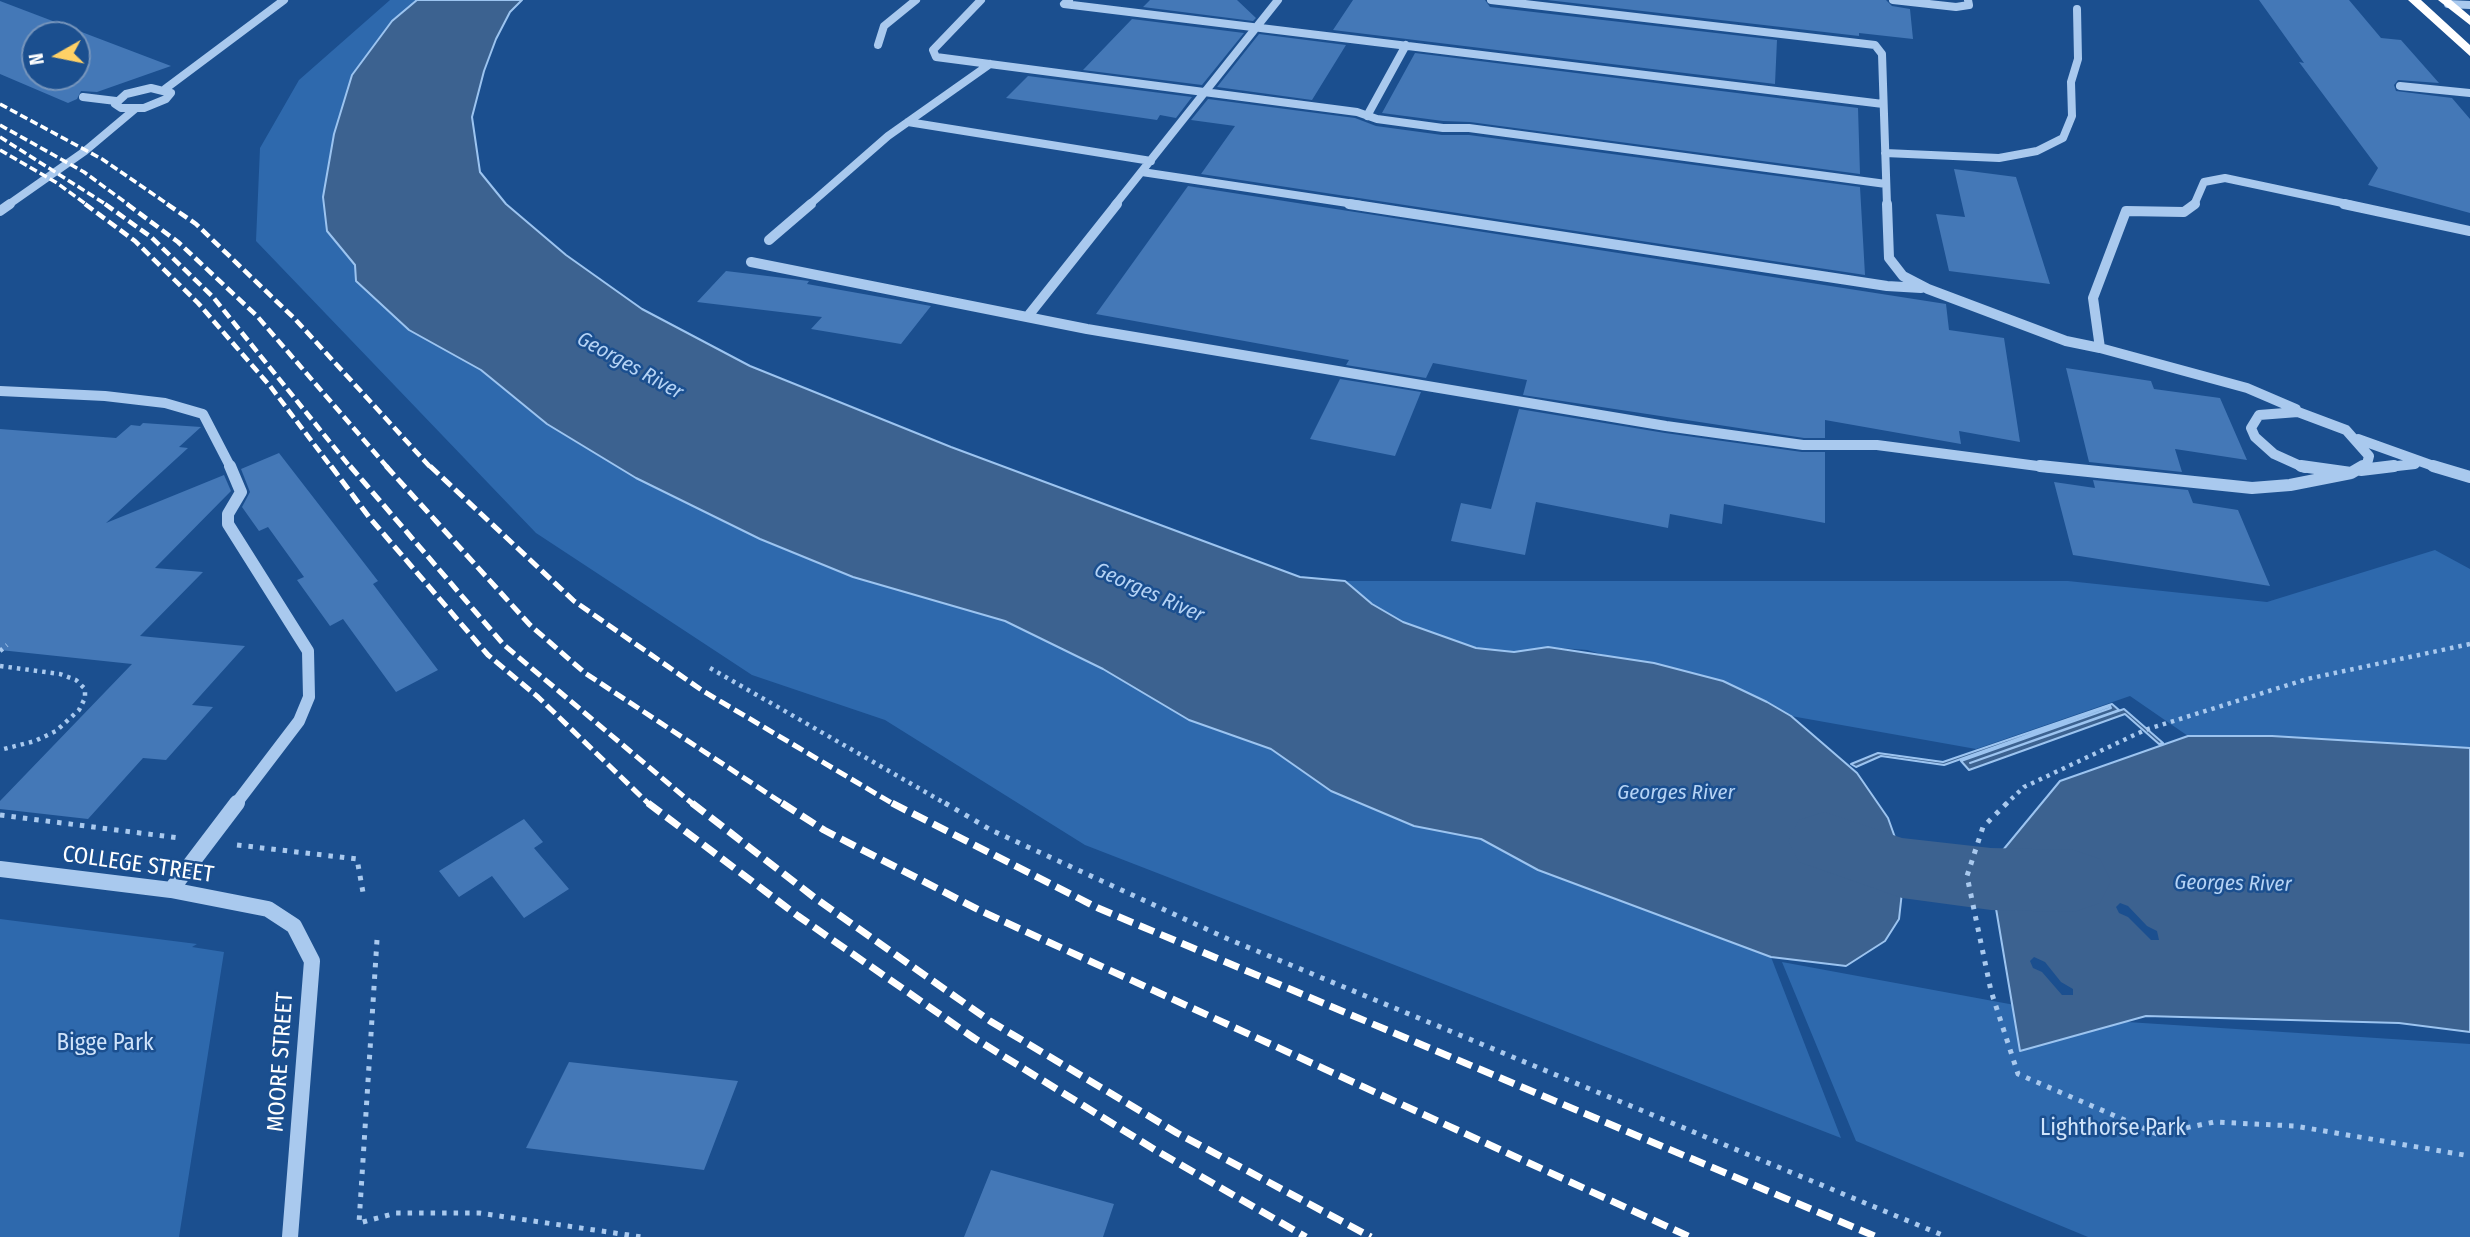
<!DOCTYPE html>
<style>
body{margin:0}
#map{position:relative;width:2470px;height:1237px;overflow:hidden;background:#1b4f8f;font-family:"Fira Sans Condensed",sans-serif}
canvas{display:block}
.north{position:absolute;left:21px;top:21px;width:70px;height:70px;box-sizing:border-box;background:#1b4f8f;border:2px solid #7695bc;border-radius:50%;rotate:261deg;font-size:19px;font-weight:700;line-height:28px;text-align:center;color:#fff}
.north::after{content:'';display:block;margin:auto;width:24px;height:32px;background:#ffd166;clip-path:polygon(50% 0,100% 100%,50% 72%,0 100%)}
</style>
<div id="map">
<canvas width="2470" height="1237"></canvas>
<div class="north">N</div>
</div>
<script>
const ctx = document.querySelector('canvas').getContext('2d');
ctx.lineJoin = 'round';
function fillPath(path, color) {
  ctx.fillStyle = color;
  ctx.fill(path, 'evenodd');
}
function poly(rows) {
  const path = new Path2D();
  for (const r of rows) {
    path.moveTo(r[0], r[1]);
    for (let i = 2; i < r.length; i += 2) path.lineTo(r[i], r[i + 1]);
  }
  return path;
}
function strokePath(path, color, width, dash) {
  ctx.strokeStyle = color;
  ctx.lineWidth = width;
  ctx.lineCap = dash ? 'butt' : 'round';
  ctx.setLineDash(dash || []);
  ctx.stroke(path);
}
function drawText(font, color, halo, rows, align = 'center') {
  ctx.font = font + ' "Fira Sans Condensed",sans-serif';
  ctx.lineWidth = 5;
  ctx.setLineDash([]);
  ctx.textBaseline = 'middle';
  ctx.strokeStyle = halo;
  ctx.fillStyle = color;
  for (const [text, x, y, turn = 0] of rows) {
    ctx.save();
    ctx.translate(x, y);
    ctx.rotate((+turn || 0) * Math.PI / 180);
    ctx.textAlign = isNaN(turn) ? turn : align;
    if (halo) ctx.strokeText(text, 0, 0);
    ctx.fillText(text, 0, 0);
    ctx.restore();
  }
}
fillPath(poly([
 [390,0,417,0,392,21,343,247,356,265,356,281,409,330,481,370,547,424,636,478,760,539,853,577,1005,621,1103,669,1189,720,1271,749,1331,791,1414,826,1481,838,1538,870,1771,957,1841,1138,1085,845,885,720,752,675,536,533,256,241,260,148,299,80],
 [2435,550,2470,569,2470,748,2272,736,2188,736,2130,696,1976,749,1791,716,1767,702,1587,650,1548,647,1514,652,1476,648,1403,622,1372,604,1345,581,2068,581,2267,602],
 [0,919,197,944,192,947,224,952,179,1237,0,1237],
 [1782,962,2096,1020,2470,1044,2470,1237,2088,1237,1856,1141]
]), '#2e69ad');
const water = poly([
 [417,0,522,0,510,12,496,39,484,71,472,117,480,172,506,204,566,255,642,309,750,366,951,447,1300,577,1345,581,1372,604,1403,622,1476,648,1514,652,1548,647,1654,663,1723,681,1767,702,1791,716,1857,773,1888,818,1902,857,1902,892,1899,919,1885,941,1846,966,1771,957,1538,870,1481,839,1414,826,1331,791,1271,749,1189,720,1103,669,1005,621,853,577,760,539,636,478,547,424,481,370,409,330,356,281,355,265,327,231,323,197,334,134,352,75,392,21,417,0],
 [2112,704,2119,710,1970,763,2124,709,2163,743,2159,744,2125,714,1969,770,1961,761,2111,708,2110,706,1944,765,1881,756,1856,767,1851,764,1878,753,1943,762,2112,704],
 [2188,736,2272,736,2470,748,2470,1032,2399,1023,2146,1016,2020,1051,1989,867,2060,781,2188,736]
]);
fillPath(water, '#3c6290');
strokePath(water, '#9cc4f0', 2);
fillPath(poly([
 [2120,903,2128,906,2147,926,2157,931,2159,940,2151,940,2128,917,2119,913,2116,907],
 [2034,957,2045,962,2061,982,2073,989,2073,995,2062,995,2042,972,2033,968,2030,961]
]), '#1b4f8f');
fillPath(poly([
 [1824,812,1902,838,1991,848,2074,850,2100,859,2111,881,2100,903,2074,912,1991,910,1902,898,1799,862,1788,841,1799,820,1824,812]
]), '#3c6290');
fillPath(poly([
 [1150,0,1237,0,1256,18,1253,21,1143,7],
 [1353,0,1485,0,1490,7,1777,40,1775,84,1333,30],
 [1547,0,1886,0,1892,6,1910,9,1913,39,1859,33,1859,36],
 [2259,0,2349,0,2381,38,2401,40,2439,83,2398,80,2394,85,2396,91,2452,98,2470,119,2470,213,2368,185,2378,168,2299,62,2304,63],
 [0,1,171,66,97,92,81,91,77,99,68,103,0,74],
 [35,35,77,35,77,77,35,77],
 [1132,19,1244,33,1202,85,1083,70],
 [1259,34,1346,45,1312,100,1217,87],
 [1415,53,1858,108,1860,174,1470,122,1443,121,1382,113],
 [1028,76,1192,97,1176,118,1160,115,1157,120,1006,98],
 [1208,99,1355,118,1376,126,1442,135,1469,135,1860,187,1865,275,1201,174,1235,126,1191,120],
 [1954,169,2016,177,2050,284,1949,271,1936,214,1965,217],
 [1188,186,1946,304,1949,330,2004,338,2020,442,1959,431,1961,444,1825,420,1825,438,1804,438,1523,395,1527,380,1433,363,1426,378,1346,365,1349,360,1096,314],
 [726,271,809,281,807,284,931,306,901,344,811,329,822,317,697,302],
 [2066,368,2151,381,2154,389,2220,398,2247,460,2175,449,2182,472,2089,462],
 [1340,379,1421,392,1395,456,1310,439],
 [1519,409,1665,433,1802,452,1825,452,1825,523,1724,504,1722,524,1670,514,1668,528,1536,502,1525,555,1451,541,1461,503,1491,509],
 [143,423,201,427,179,447,188,448,106,523,224,475,231,491,155,568,203,572,140,636,245,646,192,705,213,707,166,760,143,758,88,819,0,809,0,801,132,664,0,650,0,429,116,438,131,425,140,426],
 [279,453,378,581,373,584,438,670,396,692,343,619,330,626,297,580,304,577,268,527,259,531,242,507,250,492,241,469],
 [2093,480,2188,490,2193,503,2238,510,2270,586,2073,555,2054,482,2095,488],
 [524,819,543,842,534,848,569,889,524,918,492,876,459,897,439,871],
 [569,1062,738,1081,704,1170,526,1148],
 [991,1170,1114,1204,1103,1237,964,1237]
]), '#4478b7');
strokePath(poly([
 [0,651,7,645],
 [0,666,60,674,76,680,85,689,85,698,79,710,56,731,35,741,0,750],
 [710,668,948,805],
 [2005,805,2024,787,2145,730,2307,679,2470,644]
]), '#a9c9ee', 4.5, [3.5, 5]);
strokePath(poly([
 [945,803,991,830,1228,939,1947,1237],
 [2007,803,1983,827,1967,876,1991,991,2018,1074,2157,1134,2214,1122,2295,1126,2470,1156],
 [0,815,179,838],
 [237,845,357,859,364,898],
 [377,940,359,1223,396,1213,479,1213,642,1237]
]), '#a9c9ee', 5, [4.5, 7]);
strokePath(poly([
 [981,0,933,50,936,57,1357,112,1377,119,1443,128,1469,128,1886,184],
 [1069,0,1064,4,1883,104],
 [1491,0,1875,45,1882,54,1887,205],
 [1893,0,1956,7,1969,5,1968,0],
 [2448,4,2470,5],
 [878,45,884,26,916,0],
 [2400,86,2470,93],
 [151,88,171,93,166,99,144,108,121,108,115,104,126,94,151,88],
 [165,89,284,0],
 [83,97,116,101],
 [1367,116,1406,45],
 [908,122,1151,161],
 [1885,153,1999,158,2037,151,2063,138,2072,116,2071,82,2078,59,2077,9],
 [1142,172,1361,205],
 [8,205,85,151,135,109],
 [809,205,888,136,990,64],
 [1115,205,1278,0],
 [2194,205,2204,182,2225,178,2352,205]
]), '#a9c9ee', 8);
strokePath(poly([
 [1349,204,1887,286,1921,288],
 [1887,204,1889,258,1903,276,1928,289,2066,341,2100,348],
 [2195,204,2184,212,2126,211,2093,298,2100,348,2247,388,2296,409],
 [2344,204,2470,231],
 [0,211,10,204],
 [769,240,811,204],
 [751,262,1087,329,1666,426,1803,445,1877,445,2053,468],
 [1028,316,1117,204],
 [0,391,105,396,165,403,203,414,231,468],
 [2358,439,2439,468],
 [2305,468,2274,454,2255,437,2251,428,2259,415,2298,412,2346,430,2369,456,2367,464,2360,468],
 [2379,468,2415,464]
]), '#a9c9ee', 10);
strokePath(poly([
 [230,466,241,492,228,514,228,524,308,651,309,697,299,721,235,805],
 [2040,466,2252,488,2290,485,2351,473],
 [2301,466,2351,473],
 [2433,466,2470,477],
 [2361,470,2394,466],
 [2351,473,2363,466]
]), '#a9c9ee', 12);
strokePath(poly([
 [0,869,171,890,268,909,294,926,312,961,290,1237],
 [171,890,237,803]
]), '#a9c9ee', 16);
fillPath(poly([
 [2408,0,2421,0,2470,45,2470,56,2408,0],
 [2438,0,2451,0,2470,16,2470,25,2438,0]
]), '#fff');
strokePath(poly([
 [0,104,102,159,169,205],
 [0,125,84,172,129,205],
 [0,137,107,205],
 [0,150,57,183,87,205]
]), '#fff', 3.5, [8, 3.5]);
strokePath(poly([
 [85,204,135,241,198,303,270,386,332,468],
 [105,204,151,237,213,297,351,468],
 [127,204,178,242,257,316,388,468],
 [167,204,196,224,295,319,431,468]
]), '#fff', 4.5, [10, 4.5]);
strokePath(poly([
 [331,466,369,517,488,655,538,697,650,805],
 [350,466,504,645,694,805],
 [386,466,530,625,585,673,785,805],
 [430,466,574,601,703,691,895,805]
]), '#fff', 5, [12, 5]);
strokePath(poly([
 [648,803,798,916,974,1038,1157,1151,1306,1237],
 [692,803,815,898,990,1021,1177,1133,1371,1237],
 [782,803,824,830,981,911,1690,1237],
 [892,803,1098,908,1877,1237]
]), '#fff', 7, [16, 7]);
drawText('italic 21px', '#b5d3f5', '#1b4f8f', [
 ["Georges River",630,366,29],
 ["Georges River",1149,593,24],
 ["Georges River",1676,793],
 ["Georges River",2233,884,1]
]);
drawText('23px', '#fff', '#1b4f8f', [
 ["COLLEGE STREET",138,865,8],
 ["MOORE STREET",281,1062,-86]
]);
drawText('23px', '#cfe3fa', '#1b4f8f', [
 ["Bigge Park",105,1044],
 ["Lighthorse Park",2113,1129]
]);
</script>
